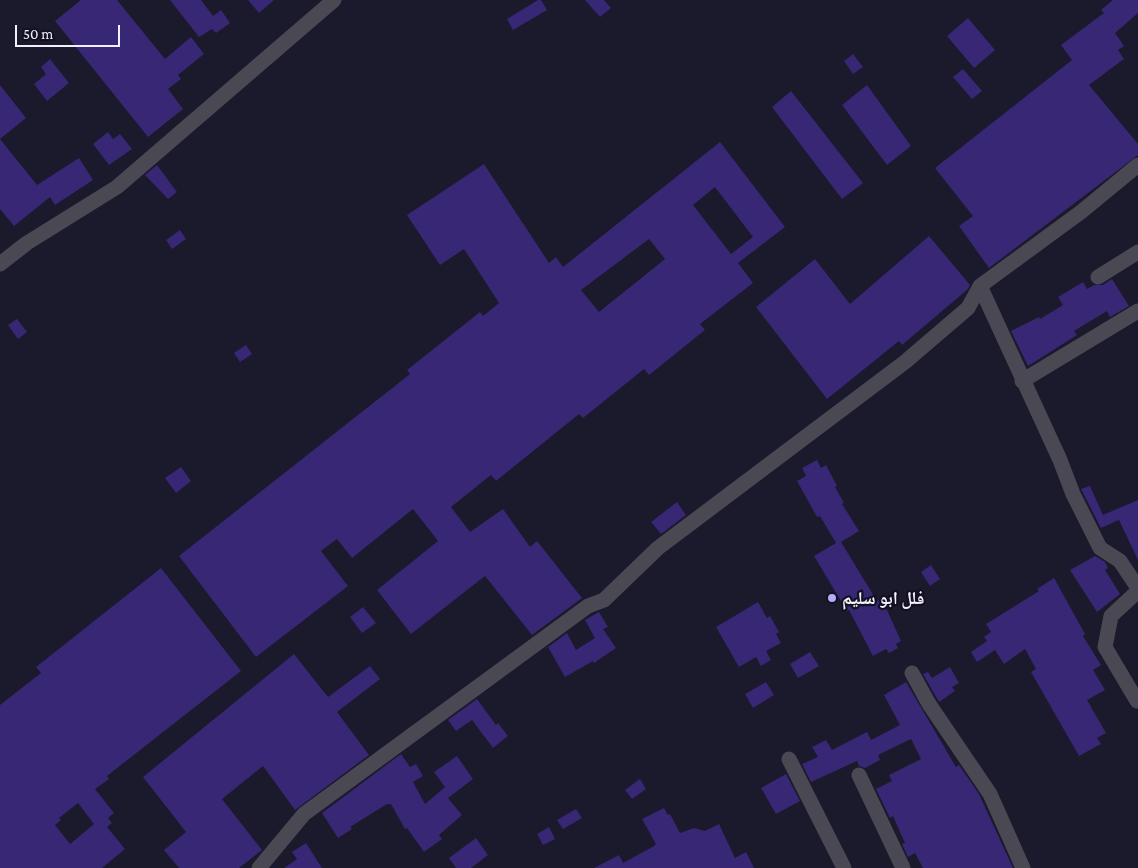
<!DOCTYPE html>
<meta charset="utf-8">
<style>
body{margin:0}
#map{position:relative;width:1138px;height:868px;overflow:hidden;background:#1b192c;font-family:"Crimson Pro",serif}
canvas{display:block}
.scale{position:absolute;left:15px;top:25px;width:105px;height:22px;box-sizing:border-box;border:2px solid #f1f0fe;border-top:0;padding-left:6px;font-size:15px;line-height:18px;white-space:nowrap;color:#f1f0fe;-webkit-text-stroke:4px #131022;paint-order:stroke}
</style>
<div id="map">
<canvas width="1138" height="868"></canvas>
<div class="scale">50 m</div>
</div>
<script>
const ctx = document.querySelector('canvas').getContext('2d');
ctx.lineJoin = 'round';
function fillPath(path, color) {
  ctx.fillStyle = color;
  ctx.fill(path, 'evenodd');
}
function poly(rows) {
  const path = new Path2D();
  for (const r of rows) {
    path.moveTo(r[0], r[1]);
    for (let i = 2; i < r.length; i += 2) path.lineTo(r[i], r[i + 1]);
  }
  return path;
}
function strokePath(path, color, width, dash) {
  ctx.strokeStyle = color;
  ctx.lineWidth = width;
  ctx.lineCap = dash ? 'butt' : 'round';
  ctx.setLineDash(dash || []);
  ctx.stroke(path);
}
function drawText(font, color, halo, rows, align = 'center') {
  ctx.font = font + ' "Crimson Pro","Noto Naskh Arabic",serif';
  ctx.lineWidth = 4.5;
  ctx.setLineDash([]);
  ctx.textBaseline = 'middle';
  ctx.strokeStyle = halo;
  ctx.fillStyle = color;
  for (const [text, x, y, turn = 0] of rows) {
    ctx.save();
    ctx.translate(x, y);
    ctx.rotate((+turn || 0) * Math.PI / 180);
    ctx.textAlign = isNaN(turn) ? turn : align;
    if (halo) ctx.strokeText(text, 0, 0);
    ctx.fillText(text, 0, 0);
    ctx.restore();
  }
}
fillPath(poly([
 [81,0,117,0,165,59,191,37,204,54,178,75,181,79,168,89,183,109,148,137,55,21],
 [170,0,201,0,213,16,221,10,230,23,216,33,212,29,199,37],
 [248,0,274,0,259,13],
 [538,0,541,0,547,10,513,30,507,19],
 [585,0,604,0,611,8,600,17],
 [1113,0,1138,0,1138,13,1115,33,1124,46,1118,50,1124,59,1089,85,1138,144,1138,155,989,268,959,226,973,216,935,168,1072,60,1061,45,1104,13,1101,10],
 [968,18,995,50,974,68,947,36],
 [853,54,863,67,853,74,844,61],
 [50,59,69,83,47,101,34,84,46,74,41,67],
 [963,69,982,91,972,99,953,77],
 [0,85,26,118,0,139,37,185,79,158,93,180,55,205,50,197,14,226,0,209],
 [867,85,911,146,887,165,842,105],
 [791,91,863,183,842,199,772,107],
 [108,132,113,139,120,134,132,149,109,165,93,144],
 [720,142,785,227,738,263,753,283,700,324,705,330,649,375,644,369,583,418,579,414,496,481,491,475,451,507,470,532,503,509,530,547,537,541,582,598,532,635,485,576,411,634,377,590,438,541,413,509,352,558,337,539,321,551,348,586,256,657,179,556,410,374,407,370,480,312,483,316,499,303,464,249,440,265,407,215,484,164,549,263,556,257,563,267],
 [715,187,753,237,731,254,693,205],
 [649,239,665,259,599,312,581,290],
 [157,165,177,192,168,199,145,175],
 [180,230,186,239,172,249,166,240],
 [929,236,970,285,968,289,902,345,899,341,827,399,756,307,815,259,850,304],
 [1112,279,1129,306,1110,317,1107,311,1074,331,1077,335,1028,366,1011,331,1039,317,1040,319,1063,305,1058,297,1083,282,1087,289,1094,285,1103,285],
 [17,319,27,332,18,339,8,325],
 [246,345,252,354,240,362,234,353],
 [817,460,821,468,826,465,837,486,835,487,844,503,842,504,859,531,841,542,877,601,882,599,901,641,896,644,898,648,889,653,886,649,873,656,849,610,847,611,814,556,836,543,820,516,817,517,797,481,806,476,802,468],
 [181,467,191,481,176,493,165,478],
 [1090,486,1103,515,1138,500,1138,560,1119,520,1101,528,1081,489],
 [677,502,686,515,661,534,651,522],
 [1095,556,1105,562,1108,568,1105,570,1120,594,1097,612,1070,570],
 [931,565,940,579,930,586,921,572],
 [161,568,241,671,107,776,109,779,95,789,114,813,108,818,112,823,107,827,125,849,102,868,0,868,0,705,41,673,36,667],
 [78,803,94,824,70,844,55,825,61,820,59,818],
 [1054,578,1085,634,1083,636,1101,665,1093,670,1105,690,1087,700,1106,733,1097,738,1101,744,1079,756,1031,672,1036,669,1025,649,1004,664,995,650,977,662,971,652,987,641,984,637,991,632,986,624,1039,591,1037,589],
 [758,602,767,618,770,616,779,632,776,634,781,643,766,651,771,660,761,666,756,657,739,667,716,627],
 [363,607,376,623,362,633,350,617],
 [599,612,608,627,603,629,616,648,594,663,593,661,565,677,548,647,567,633,576,650,595,638,585,620],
 [810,652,819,666,798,678,790,664],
 [294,654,328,697,370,666,380,679,337,712,369,755,295,810,263,766,222,799,262,850,239,868,179,868,164,850,186,832,143,777],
 [950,667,959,683,952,687,955,691,939,702,923,674,928,672,932,678],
 [766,682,774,695,753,708,745,694],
 [906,682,956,767,959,765,979,794,1013,868,923,868,915,853,908,857,902,844,905,843,893,816,890,818,876,789,892,781,889,775,921,759,911,739,878,755,880,760,865,768,859,766,857,761,811,782,802,764,818,757,812,747,826,740,832,750,867,732,871,740,900,725,884,695],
 [477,699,496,725,498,723,508,736,493,748,472,720,456,731,448,720],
 [401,754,410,767,416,764,423,776,413,782,425,804,445,787,434,772,457,756,473,779,448,798,462,815,439,835,442,839,424,852,407,828,405,829,391,804,387,804,350,827,352,829,338,838,322,813],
 [786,774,800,801,776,814,761,788],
 [640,779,646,789,632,799,625,790],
 [664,808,668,815,670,814,680,833,694,828,705,831,719,824,735,858,746,852,754,868,594,868,619,855,623,863,654,846,656,844,642,819],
 [576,809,582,818,563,829,557,820],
 [549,827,555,839,543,845,537,834],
 [476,838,488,855,471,868,456,868,449,858],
 [306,843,322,868,284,868,297,859,292,852]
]), '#382774');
strokePath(poly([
 [0,264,27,243,117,187,334,0],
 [1098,277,1138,252],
 [980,286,1060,460,1073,494,1100,548,1120,561,1138,588],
 [1022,381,1138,311],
 [912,673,929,704,990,794,1023,868],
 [1137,701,1105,647,1111,616,1138,591],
 [789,759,844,868],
 [859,775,903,868],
 [259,868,304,814,588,606,604,600,658,548,905,362,968,308,980,286,1081,212,1138,165]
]), '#4a4953', 15);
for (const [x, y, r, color] of [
 [832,598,5,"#b4acf9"]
]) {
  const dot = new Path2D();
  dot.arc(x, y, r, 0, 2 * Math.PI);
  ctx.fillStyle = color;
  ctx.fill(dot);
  strokePath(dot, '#131022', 2);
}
drawText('bold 18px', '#f1f0fe', '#131022', [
 ["فلل ابو سليم",842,598]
], 'left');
</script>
